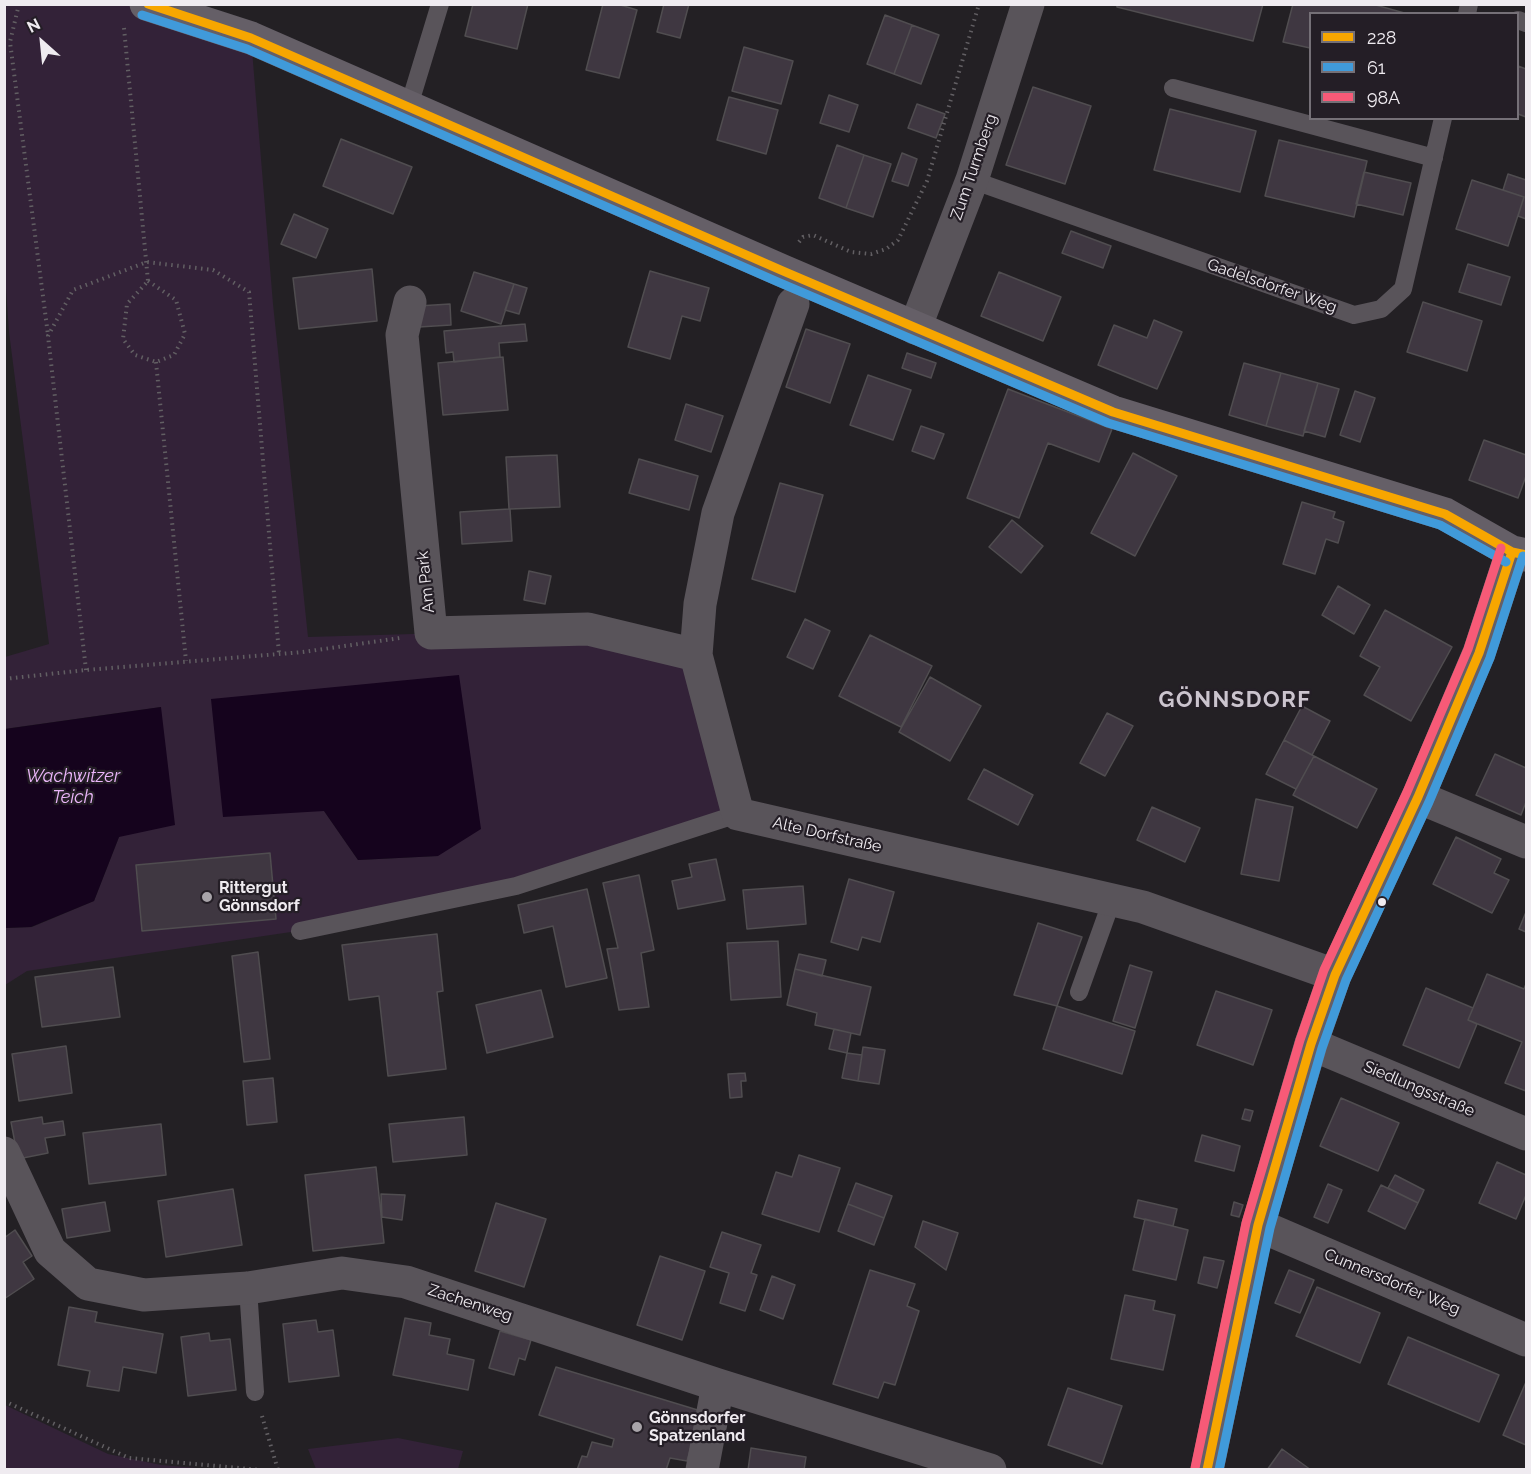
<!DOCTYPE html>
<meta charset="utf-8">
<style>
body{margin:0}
#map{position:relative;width:1531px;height:1474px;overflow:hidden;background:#232024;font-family:Raleway,sans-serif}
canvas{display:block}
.frame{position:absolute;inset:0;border:6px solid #efebf0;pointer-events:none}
.legend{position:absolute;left:1309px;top:12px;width:210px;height:108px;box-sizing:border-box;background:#241e26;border:2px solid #757077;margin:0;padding:8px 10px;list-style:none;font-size:18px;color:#efebf0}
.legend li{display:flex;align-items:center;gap:12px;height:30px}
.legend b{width:30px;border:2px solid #757077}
.north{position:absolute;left:12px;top:12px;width:60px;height:60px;-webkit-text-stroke:4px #241e26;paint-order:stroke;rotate:333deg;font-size:16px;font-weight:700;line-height:24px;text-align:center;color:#efebf0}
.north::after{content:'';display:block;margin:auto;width:21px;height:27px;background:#efebf0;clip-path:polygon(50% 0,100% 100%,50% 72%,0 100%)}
</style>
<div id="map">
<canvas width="1531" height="1474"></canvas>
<div class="frame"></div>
<ul class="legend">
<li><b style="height:8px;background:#f7a600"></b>228</li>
<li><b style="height:8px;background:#409ada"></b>61</li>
<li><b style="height:8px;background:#f75a77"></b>98A</li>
</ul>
<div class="north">N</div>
</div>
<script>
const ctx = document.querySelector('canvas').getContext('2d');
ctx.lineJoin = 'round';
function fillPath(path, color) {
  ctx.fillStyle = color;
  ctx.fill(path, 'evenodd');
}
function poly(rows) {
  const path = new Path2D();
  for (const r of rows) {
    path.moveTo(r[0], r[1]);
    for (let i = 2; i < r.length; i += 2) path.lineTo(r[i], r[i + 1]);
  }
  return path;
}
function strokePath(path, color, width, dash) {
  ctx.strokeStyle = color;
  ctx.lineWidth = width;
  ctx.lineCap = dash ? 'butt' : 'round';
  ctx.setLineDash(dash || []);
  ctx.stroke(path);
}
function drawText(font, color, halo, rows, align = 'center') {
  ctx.font = font + ' Raleway,sans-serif';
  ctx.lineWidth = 4.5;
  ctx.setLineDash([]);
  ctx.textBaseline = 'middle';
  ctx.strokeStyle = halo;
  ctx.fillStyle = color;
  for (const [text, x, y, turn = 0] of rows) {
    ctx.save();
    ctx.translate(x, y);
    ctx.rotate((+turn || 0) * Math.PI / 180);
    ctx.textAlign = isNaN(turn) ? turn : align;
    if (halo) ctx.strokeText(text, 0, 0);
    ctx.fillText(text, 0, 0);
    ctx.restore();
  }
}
fillPath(poly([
 [5,5,146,5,251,38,273,304,308,637,588,629,696,655,738,814,516,886,318,928,27,971,5,985,5,928,32,927,94,901,119,837,161,707,4,729,5,657,49,644,9,332,4,260],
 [324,811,438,856,358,860],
 [5,1405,108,1454,161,1465,209,1469,5,1469],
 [398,1438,463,1451,458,1469,316,1469,308,1449]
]), '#332238');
fillPath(poly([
 [459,675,481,829,438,856,358,860,324,811,223,817,211,699],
 [161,707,175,825,119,837,94,901,31,927,5,928,5,729]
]), '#15031d');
const building = poly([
 [473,4,528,4,517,49,465,36,473,4],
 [603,4,617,4,637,10,619,78,586,70,603,4],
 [664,4,689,4,680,38,657,32,664,4],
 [1117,4,1263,4,1253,41,1117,7,1117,4],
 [1293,4,1372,4,1408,14,1310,14,1310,48,1283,42,1293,4],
 [885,15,912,25,894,74,867,64,885,15],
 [912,25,939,35,921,84,894,74,912,25],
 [744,47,793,61,781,104,732,91,744,47],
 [1518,66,1526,69,1526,117,1518,114,1518,66],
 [1033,87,1091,106,1065,184,1006,165,1033,87],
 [829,95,858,105,849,132,820,123,829,95],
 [729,97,778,110,766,154,717,140,729,97],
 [917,104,945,114,936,138,908,128,917,104],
 [1170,109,1256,131,1240,192,1154,170,1170,109],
 [341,139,412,167,393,214,323,186,341,139],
 [1279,140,1367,161,1354,217,1265,196,1279,140],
 [837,145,864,155,846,208,819,198,837,145],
 [902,153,917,159,908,186,892,181,902,153],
 [864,155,891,164,873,217,846,208,864,155],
 [1364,172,1411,183,1403,215,1356,204,1364,172],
 [1508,174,1526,180,1526,219,1518,216,1524,197,1503,190,1508,174],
 [1472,180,1524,197,1508,246,1456,229,1472,180],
 [294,214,328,229,316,258,281,244,294,214],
 [1071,231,1111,246,1103,268,1062,253,1071,231],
 [1468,264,1510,277,1501,305,1459,292,1468,264],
 [372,269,377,321,299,329,293,278,372,269],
 [650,271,709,288,700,321,682,316,670,359,628,347,650,271],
 [474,272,514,284,501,324,461,311,474,272],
 [999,272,1061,297,1043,341,981,316,999,272],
 [514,284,527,288,519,314,505,310,514,284],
 [1423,302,1482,321,1467,371,1407,352,1423,302],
 [450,304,451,325,419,327,418,306,450,304],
 [1154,320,1182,332,1157,389,1098,365,1114,325,1147,338,1154,320],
 [525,324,527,341,499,343,500,357,454,362,453,352,446,353,444,331,525,324],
 [806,329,850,344,830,403,786,387,806,329],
 [907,353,936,363,931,378,902,368,907,353],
 [503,357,508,410,443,415,438,363,503,357],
 [1244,363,1281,373,1266,426,1229,415,1244,363],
 [1281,373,1318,383,1303,436,1266,426,1281,373],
 [868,375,911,390,893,440,850,425,868,375],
 [1318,383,1339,389,1325,437,1304,431,1318,383],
 [1008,389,1112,429,1099,462,1048,443,1019,518,967,498,1008,389],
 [1355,391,1375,398,1360,442,1340,435,1355,391],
 [686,404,723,416,711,452,675,440,686,404],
 [921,426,944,434,934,459,912,451,921,426],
 [1484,440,1526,455,1526,476,1518,498,1469,480,1484,440],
 [1133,453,1177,476,1135,556,1091,533,1133,453],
 [557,455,560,507,510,509,512,541,462,544,460,512,509,509,506,457,557,455],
 [639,459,698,476,689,510,629,493,639,459],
 [780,483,823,495,795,592,752,579,780,483],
 [1302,502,1335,512,1333,518,1344,522,1338,543,1326,539,1315,574,1283,564,1302,502],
 [1012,520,1043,546,1021,573,989,547,1012,520],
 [529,571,551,576,545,604,524,600,529,571],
 [1338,586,1370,605,1354,634,1322,615,1338,586],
 [1385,610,1452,647,1411,721,1364,695,1380,667,1360,656,1385,610],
 [805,619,830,631,813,669,787,657,805,619],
 [870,635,932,666,901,727,839,696,870,635],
 [930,677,981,706,950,761,899,732,930,677],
 [1302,706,1330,721,1312,755,1284,740,1302,706],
 [1107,713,1133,726,1105,776,1080,763,1107,713],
 [1284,740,1314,756,1296,789,1266,774,1284,740],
 [1495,754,1526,768,1526,802,1521,815,1476,795,1495,754],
 [1314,756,1377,789,1357,828,1293,795,1314,756],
 [984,769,1033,795,1018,825,968,799,984,769],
 [1256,799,1293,807,1279,881,1241,874,1256,799],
 [1152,807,1200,828,1185,862,1137,840,1152,807],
 [1456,837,1501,859,1494,873,1509,880,1492,913,1433,884,1456,837],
 [270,853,276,919,142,931,136,865,270,853],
 [716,859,725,900,678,909,672,881,692,877,689,864,716,859],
 [639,875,654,950,641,953,649,1007,619,1010,607,949,618,948,603,883,639,875],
 [849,879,894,892,880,942,862,937,858,950,831,942,849,879],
 [803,886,806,924,747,929,743,890,803,886],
 [587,889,607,978,566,987,553,926,524,933,518,905,587,889],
 [1526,912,1526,932,1519,929,1526,912],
 [1038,923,1082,937,1057,1006,1014,995,1038,923],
 [437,934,443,991,437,992,446,1069,388,1076,379,996,349,1000,342,945,437,934],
 [778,941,781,997,731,1000,727,943,778,941],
 [258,952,270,1059,244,1062,232,956,258,952],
 [799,954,826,960,822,976,795,969,799,954],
 [1130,965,1152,972,1135,1028,1113,1021,1130,965],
 [113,967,120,1017,42,1027,35,977,113,967],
 [795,969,871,987,860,1035,815,1025,817,1013,787,1005,795,969],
 [1487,974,1524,989,1526,984,1526,1091,1505,1083,1522,1042,1468,1020,1487,974],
 [1426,988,1473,1008,1468,1020,1477,1024,1459,1068,1403,1045,1426,988],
 [541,990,553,1037,487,1053,476,1005,541,990],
 [1216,991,1272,1010,1253,1065,1197,1045,1216,991],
 [1057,1006,1135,1031,1122,1074,1043,1049,1057,1006],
 [834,1029,851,1033,847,1053,829,1049,834,1029],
 [66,1046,72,1093,19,1101,12,1054,66,1046],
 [863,1047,885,1050,879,1084,858,1081,863,1047],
 [847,1053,862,1055,858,1081,842,1078,847,1053],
 [745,1073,746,1081,741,1081,742,1097,730,1098,728,1074,745,1073],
 [273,1078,277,1122,247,1125,243,1081,273,1078],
 [1341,1098,1399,1123,1378,1171,1320,1146,1341,1098],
 [1245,1109,1253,1111,1250,1121,1242,1119,1245,1109],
 [42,1117,43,1124,63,1121,65,1135,45,1138,48,1153,18,1159,11,1122,42,1117],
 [464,1117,467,1155,393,1162,389,1124,464,1117],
 [161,1124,166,1175,89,1184,83,1133,161,1124],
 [1202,1135,1240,1146,1234,1171,1195,1161,1202,1135],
 [799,1155,840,1168,819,1232,762,1214,776,1172,792,1177,799,1155],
 [1497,1162,1526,1175,1526,1195,1516,1219,1479,1203,1497,1162],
 [376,1167,384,1243,313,1251,305,1175,376,1167],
 [1395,1175,1424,1190,1418,1203,1388,1188,1395,1175],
 [856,1183,892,1196,884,1218,848,1204,856,1183],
 [1328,1184,1342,1190,1328,1223,1314,1217,1328,1184],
 [1381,1185,1418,1203,1405,1229,1368,1211,1381,1185],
 [233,1189,242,1245,166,1257,158,1201,233,1189],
 [381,1194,405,1195,402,1220,382,1217,381,1194],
 [1138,1200,1177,1209,1173,1226,1134,1217,1138,1200],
 [105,1202,110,1231,67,1238,62,1209,105,1202],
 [1234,1202,1243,1205,1239,1217,1231,1215,1234,1202],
 [496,1203,546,1219,524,1287,475,1271,496,1203],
 [848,1204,884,1218,874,1245,838,1231,848,1204],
 [1145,1219,1188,1230,1176,1280,1133,1270,1145,1219],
 [923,1221,958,1233,946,1270,915,1247,923,1221],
 [15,1230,32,1256,23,1262,34,1279,4,1299,4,1238,15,1230],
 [722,1232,761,1245,751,1273,757,1275,745,1311,720,1303,729,1273,710,1267,722,1232],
 [660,1256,705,1271,682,1340,637,1325,660,1256],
 [1204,1257,1224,1261,1217,1288,1198,1283,1204,1257],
 [870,1270,915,1284,907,1306,919,1311,895,1385,884,1382,878,1398,833,1384,870,1270],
 [1289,1270,1314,1280,1300,1313,1275,1303,1289,1270],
 [772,1276,795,1285,783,1319,760,1310,772,1276],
 [1317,1287,1380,1313,1360,1363,1296,1336,1317,1287],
 [1125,1295,1155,1301,1153,1310,1175,1315,1163,1370,1111,1359,1125,1295],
 [69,1307,97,1312,95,1322,163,1334,156,1373,123,1367,119,1391,87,1386,90,1371,58,1365,69,1307],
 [405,1318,431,1323,429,1335,450,1339,447,1354,474,1360,468,1390,393,1375,405,1318],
 [316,1320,318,1332,333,1330,339,1376,289,1382,283,1324,316,1320],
 [500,1331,531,1340,525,1360,519,1358,514,1375,489,1368,500,1331],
 [209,1333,210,1341,230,1339,236,1390,188,1396,181,1337,209,1333],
 [1408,1337,1499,1375,1479,1422,1388,1384,1408,1337],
 [556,1367,701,1411,687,1461,670,1458,666,1470,577,1470,582,1456,587,1457,592,1442,612,1447,614,1439,539,1415,556,1367],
 [1526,1382,1526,1445,1503,1435,1526,1382],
 [1068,1388,1122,1406,1102,1464,1048,1445,1068,1388],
 [751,1448,806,1457,804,1470,748,1470,751,1448],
 [1282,1449,1311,1470,1267,1470,1282,1449]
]);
fillPath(building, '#3f3741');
strokePath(building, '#504d50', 1.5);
strokePath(poly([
 [19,4,10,42,48,335],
 [124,28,148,281],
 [799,242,803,237,813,235,851,252,871,254,886,249,898,240,927,181,979,4],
 [148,281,176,300,185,334,174,355,156,362,135,355,123,339,127,304,148,281],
 [156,362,186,661],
 [86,670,48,336,73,290,147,262,213,270,249,292,279,654],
 [4,679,86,670,303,652,400,638],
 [4,1401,129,1458,261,1470],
 [262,1416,278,1470]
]), '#625f63', 4, [1.5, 4.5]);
strokePath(poly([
 [1467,14,1469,4],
 [1518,20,1526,23],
 [1173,88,1434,158],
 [409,106,440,4],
 [972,180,1354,315,1381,309,1403,289,1443,118],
 [300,931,516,886,738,814],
 [1079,992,1112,900],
 [248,1288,255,1392]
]), '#59545a', 18);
strokePath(poly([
 [410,302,402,335,431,633,588,629,696,655,738,814,1143,907,1335,975],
 [915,328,972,180,1028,4],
 [696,655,700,604,718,513,793,304],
 [1418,797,1526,842],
 [1311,1044,1526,1134],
 [4,1153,50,1251,88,1284,144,1295,248,1288,342,1273,406,1282,718,1385,990,1470],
 [1258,1225,1526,1340],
 [702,1470,718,1385]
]), '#59545a', 33);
strokePath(poly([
 [146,4,251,38,783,271,1113,412,1445,514,1512,552,1526,555],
 [1207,1470,1258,1225,1311,1044,1335,975,1418,797,1479,653,1512,552]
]), '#655f67', 33);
strokePath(poly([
 [148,4,251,38,783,271,1113,412,1445,514,1512,552,1526,555],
 [1207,1470,1258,1225,1311,1044,1335,975,1418,797,1479,653,1512,552]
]), '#f7a600', 9);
strokePath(poly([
 [142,15,247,49,778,282,1108,423,1440,525,1506,562],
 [1219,1470,1270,1228,1322,1048,1346,980,1429,802,1490,658,1523,556]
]), '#409ada', 9);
strokePath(poly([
 [1195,1468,1246,1223,1300,1040,1324,970,1407,792,1468,649,1501,548]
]), '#f75a77', 9);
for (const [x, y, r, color] of [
 [207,897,6,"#a8a4a9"],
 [1382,902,5,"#efebf0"],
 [637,1427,6,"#a8a4a9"]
]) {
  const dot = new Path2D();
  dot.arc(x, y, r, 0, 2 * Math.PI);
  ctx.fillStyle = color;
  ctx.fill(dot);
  strokePath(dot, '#241e26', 2);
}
drawText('16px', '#efebf0', '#241e26', [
 ["Zum Turmberg",974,167,-71],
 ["Gadelsdorfer Weg",1272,286,19],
 ["Am Park",426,582,-96],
 ["Alte Dorfstraße",827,835,13],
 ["Siedlungsstraße",1419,1089,23],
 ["Cunnersdorfer Weg",1392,1282,23],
 ["Zachenweg",470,1303,18]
]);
drawText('bold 16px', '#efebf0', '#241e26', [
 ["Rittergut",219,888],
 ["Gönnsdorf",219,906],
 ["Gönnsdorfer",649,1418],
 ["Spatzenland",649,1436]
], 'left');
drawText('italic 18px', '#ebb6fa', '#241e26', [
 ["Wachwitzer",73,777],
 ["Teich",73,798]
]);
ctx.letterSpacing = '1.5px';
drawText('bold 22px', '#cbc4ce', '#241e26', [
 ["GÖNNSDORF",1235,700]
]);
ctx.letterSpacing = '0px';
</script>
